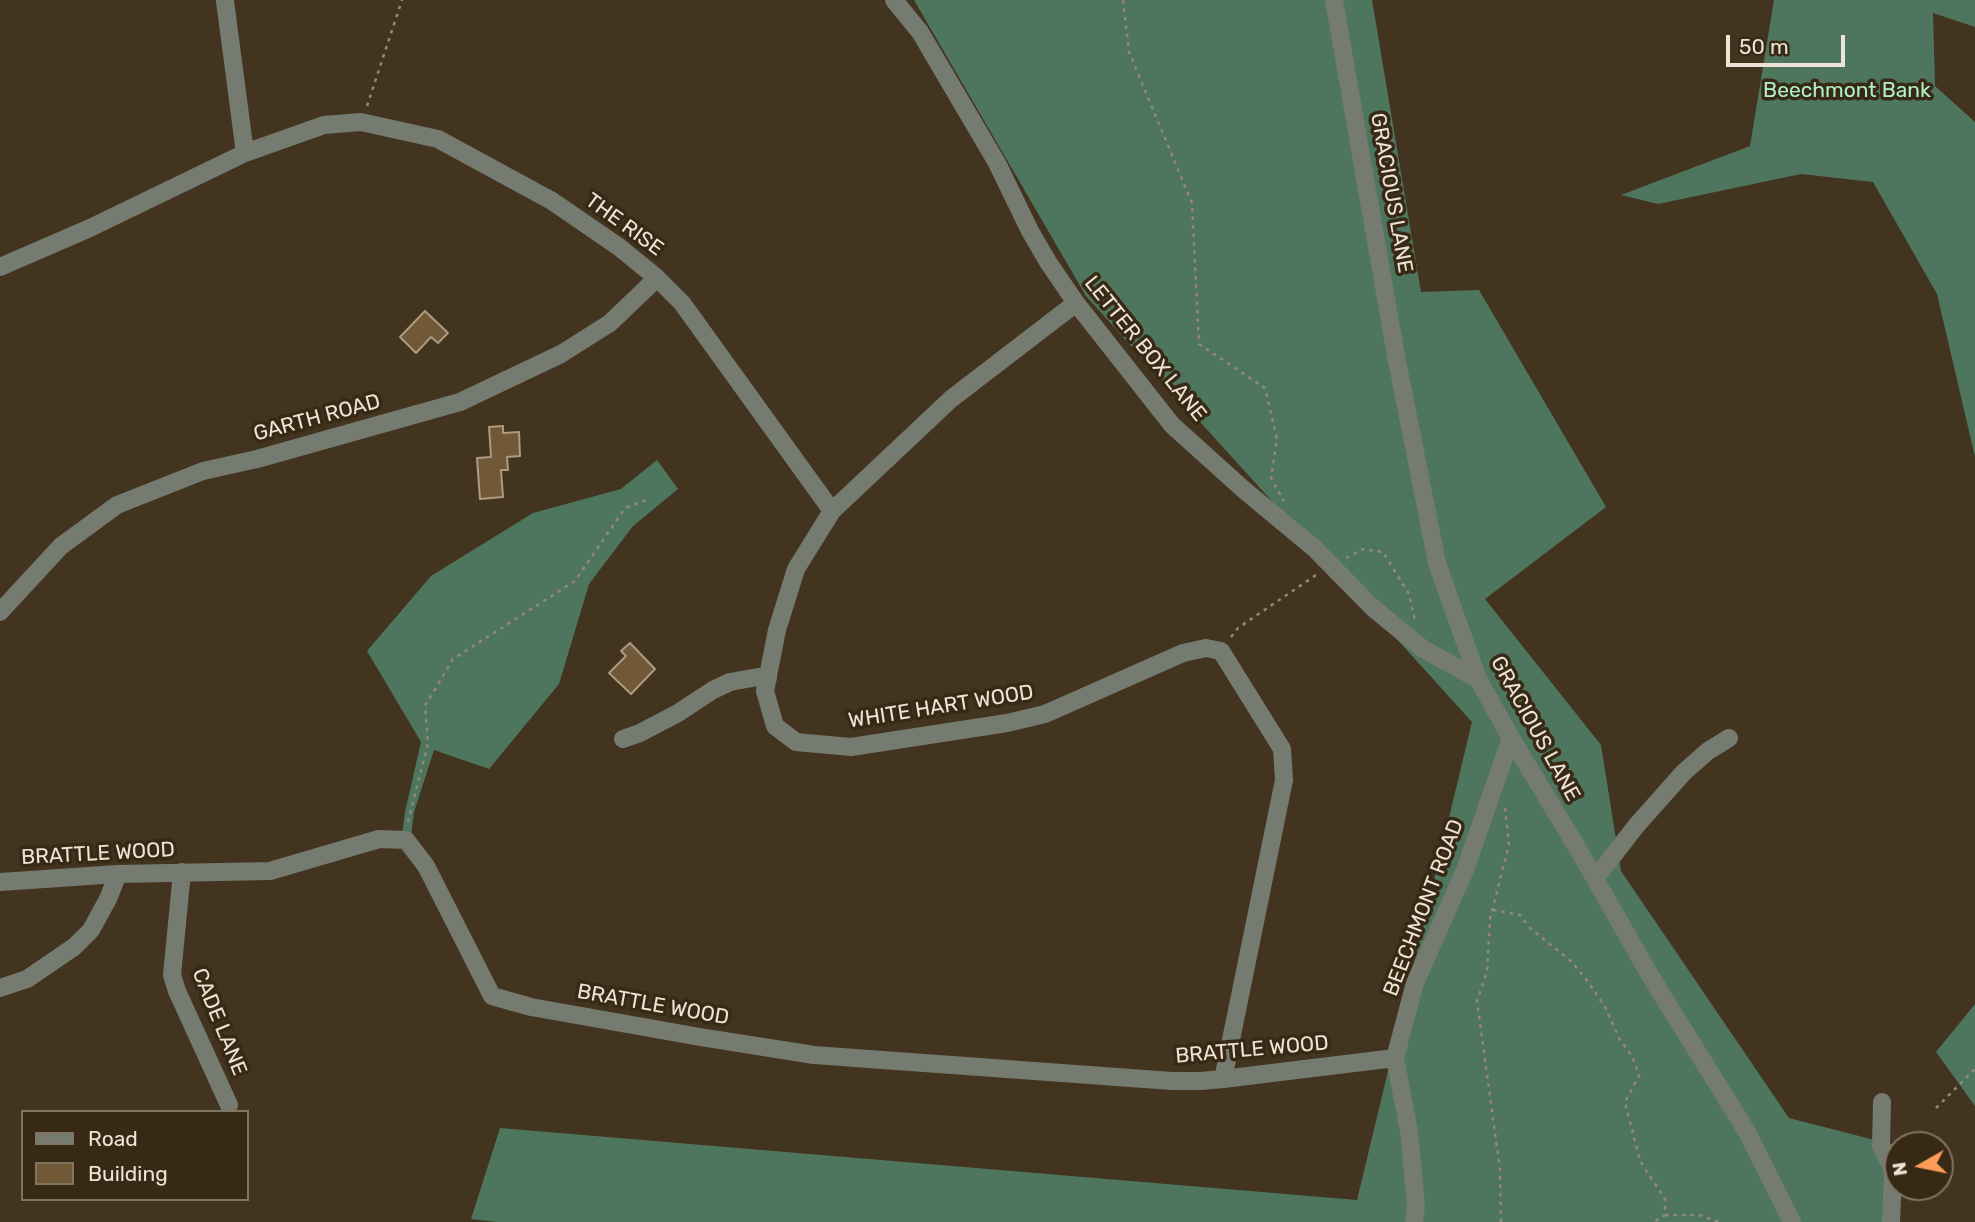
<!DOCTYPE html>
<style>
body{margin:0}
#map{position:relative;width:1975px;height:1222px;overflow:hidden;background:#43341f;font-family:Rubik,sans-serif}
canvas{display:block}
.legend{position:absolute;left:21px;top:1110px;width:228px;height:91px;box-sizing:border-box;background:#382915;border:2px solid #807463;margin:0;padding:9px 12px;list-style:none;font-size:21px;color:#ede4d7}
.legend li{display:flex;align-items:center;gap:14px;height:35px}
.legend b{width:35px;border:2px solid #807463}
.north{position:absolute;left:1884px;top:1131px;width:70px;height:70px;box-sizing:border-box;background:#382915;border:2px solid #807463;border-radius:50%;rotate:261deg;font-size:19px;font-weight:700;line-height:28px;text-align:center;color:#ede4d7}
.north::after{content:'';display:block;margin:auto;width:24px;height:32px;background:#fd9c56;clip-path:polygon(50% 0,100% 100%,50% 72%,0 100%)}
.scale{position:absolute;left:1726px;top:35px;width:119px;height:32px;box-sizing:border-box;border:4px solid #ede4d7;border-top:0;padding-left:9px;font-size:21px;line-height:24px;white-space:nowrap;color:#ede4d7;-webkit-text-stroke:5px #382915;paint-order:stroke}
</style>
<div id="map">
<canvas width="1975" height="1222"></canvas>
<ul class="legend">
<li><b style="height:9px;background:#757b70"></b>Road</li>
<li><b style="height:19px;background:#715937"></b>Building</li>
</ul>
<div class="north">N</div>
<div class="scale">50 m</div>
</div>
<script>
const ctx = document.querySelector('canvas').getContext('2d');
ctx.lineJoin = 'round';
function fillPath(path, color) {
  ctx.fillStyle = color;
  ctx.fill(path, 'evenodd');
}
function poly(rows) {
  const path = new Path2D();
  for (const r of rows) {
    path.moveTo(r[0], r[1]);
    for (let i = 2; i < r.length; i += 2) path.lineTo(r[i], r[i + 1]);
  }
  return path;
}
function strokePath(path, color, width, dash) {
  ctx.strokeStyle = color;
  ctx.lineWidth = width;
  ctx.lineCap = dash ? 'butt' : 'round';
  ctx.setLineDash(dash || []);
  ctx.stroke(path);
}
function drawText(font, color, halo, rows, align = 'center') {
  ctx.font = font + ' Rubik,sans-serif';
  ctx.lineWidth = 7;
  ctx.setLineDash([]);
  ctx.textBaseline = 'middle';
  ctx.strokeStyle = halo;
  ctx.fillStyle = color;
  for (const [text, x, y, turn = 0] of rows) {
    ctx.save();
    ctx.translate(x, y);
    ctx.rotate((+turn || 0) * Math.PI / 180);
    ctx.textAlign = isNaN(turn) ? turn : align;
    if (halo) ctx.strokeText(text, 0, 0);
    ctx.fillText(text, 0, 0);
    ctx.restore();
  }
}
fillPath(poly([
 [914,0,1372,0,1421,292,1479,290,1606,507,1485,599,1601,745,1621,871,1789,1118,1894,1145,1884,1222,497,1222,471,1219,500,1128,1357,1200,1472,722,1086,296],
 [1774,0,1975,0,1975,27,1933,13,1935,86,1975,122,1975,457,1937,294,1873,182,1801,174,1658,204,1621,195,1750,146],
 [657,460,678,489,633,526,589,584,559,684,489,769,434,750,414,812,411,836,402,835,405,812,421,742,367,651,431,576,533,513,621,489],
 [1975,1004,1975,1106,1936,1052]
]), '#4e765e');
const building = poly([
 [425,311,448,333,438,343,431,337,416,353,400,337,425,311],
 [503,426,503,433,519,432,520,456,507,457,508,470,501,470,503,497,480,499,477,458,491,457,489,427,503,426],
 [630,643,655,669,631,694,609,673,626,656,621,651,630,643]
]);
fillPath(building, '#715937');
strokePath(building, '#ac9a83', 2);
strokePath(poly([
 [1123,0,1129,52,1192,203,1199,344,1265,388,1277,439,1271,478,1284,501],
 [367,106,402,0],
 [1346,558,1363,549,1383,552,1409,594,1415,620],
 [1231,637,1238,628,1316,575],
 [408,822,428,743,425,706,453,659,575,581,625,508,646,500],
 [1493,910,1520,915,1530,928,1572,962,1589,983,1605,1007,1620,1040,1632,1056,1639,1075,1625,1102,1640,1161,1665,1199,1665,1215,1654,1222],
 [1936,1108,1975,1069],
 [1665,1215,1699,1215,1719,1222],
 [1501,1222,1500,1170,1477,1001,1487,972,1490,919,1509,844,1505,808]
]), '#958877', 2.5, [3.5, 5]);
strokePath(poly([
 [894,0,920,32,997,163,1030,231,1048,262,1076,303,1172,425,1243,489,1314,548,1373,608,1423,649,1478,679],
 [1334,0,1396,356,1437,563,1478,679,1511,738,1578,849,1651,977,1747,1132,1792,1222],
 [225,1,245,153],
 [0,267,90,228,245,153,324,125,361,122,438,139,552,201,619,247,657,278,682,303,832,511],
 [1076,303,951,399,832,511,796,569,777,630,765,691,775,726,796,742,851,747,1007,723,1045,714,1183,653,1206,648,1221,651,1282,749,1284,780,1223,1079],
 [0,612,61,546,117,505,203,471,257,459,460,402,561,354,610,323,657,278],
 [623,739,640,733,678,713,713,690,730,682,758,677,768,678],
 [182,872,172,975,177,991,229,1105],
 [1595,879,1636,826,1684,772,1708,751,1729,738],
 [0,882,118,874,270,871,379,839,406,840,426,866,492,996,531,1007,700,1037,814,1055,1172,1081,1201,1081,1223,1079,1395,1058],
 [0,988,27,979,74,947,91,930,108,899,118,874],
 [1882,1102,1881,1146,1892,1167,1893,1174,1891,1222],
 [1414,1222,1416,1206,1409,1131,1395,1058,1415,983,1465,870,1511,738]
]), '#757b70', 18);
drawText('21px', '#aef1c8', '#382915', [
 ["Beechmont Bank",1847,91]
]);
drawText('21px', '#ede4d7', '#382915', [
 ["GRACIOUS LANE",1391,193,80],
 ["THE RISE",624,225,36],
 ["LETTER BOX LANE",1145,349,51],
 ["GARTH ROAD",317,418,-15],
 ["WHITE HART WOOD",941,707,-9],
 ["GRACIOUS LANE",1535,729,61],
 ["BRATTLE WOOD",98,854,-3],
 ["BEECHMONT ROAD",1424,908,-69],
 ["BRATTLE WOOD",653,1005,10],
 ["CADE LANE",219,1022,68],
 ["BRATTLE WOOD",1252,1050,-5]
]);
</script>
